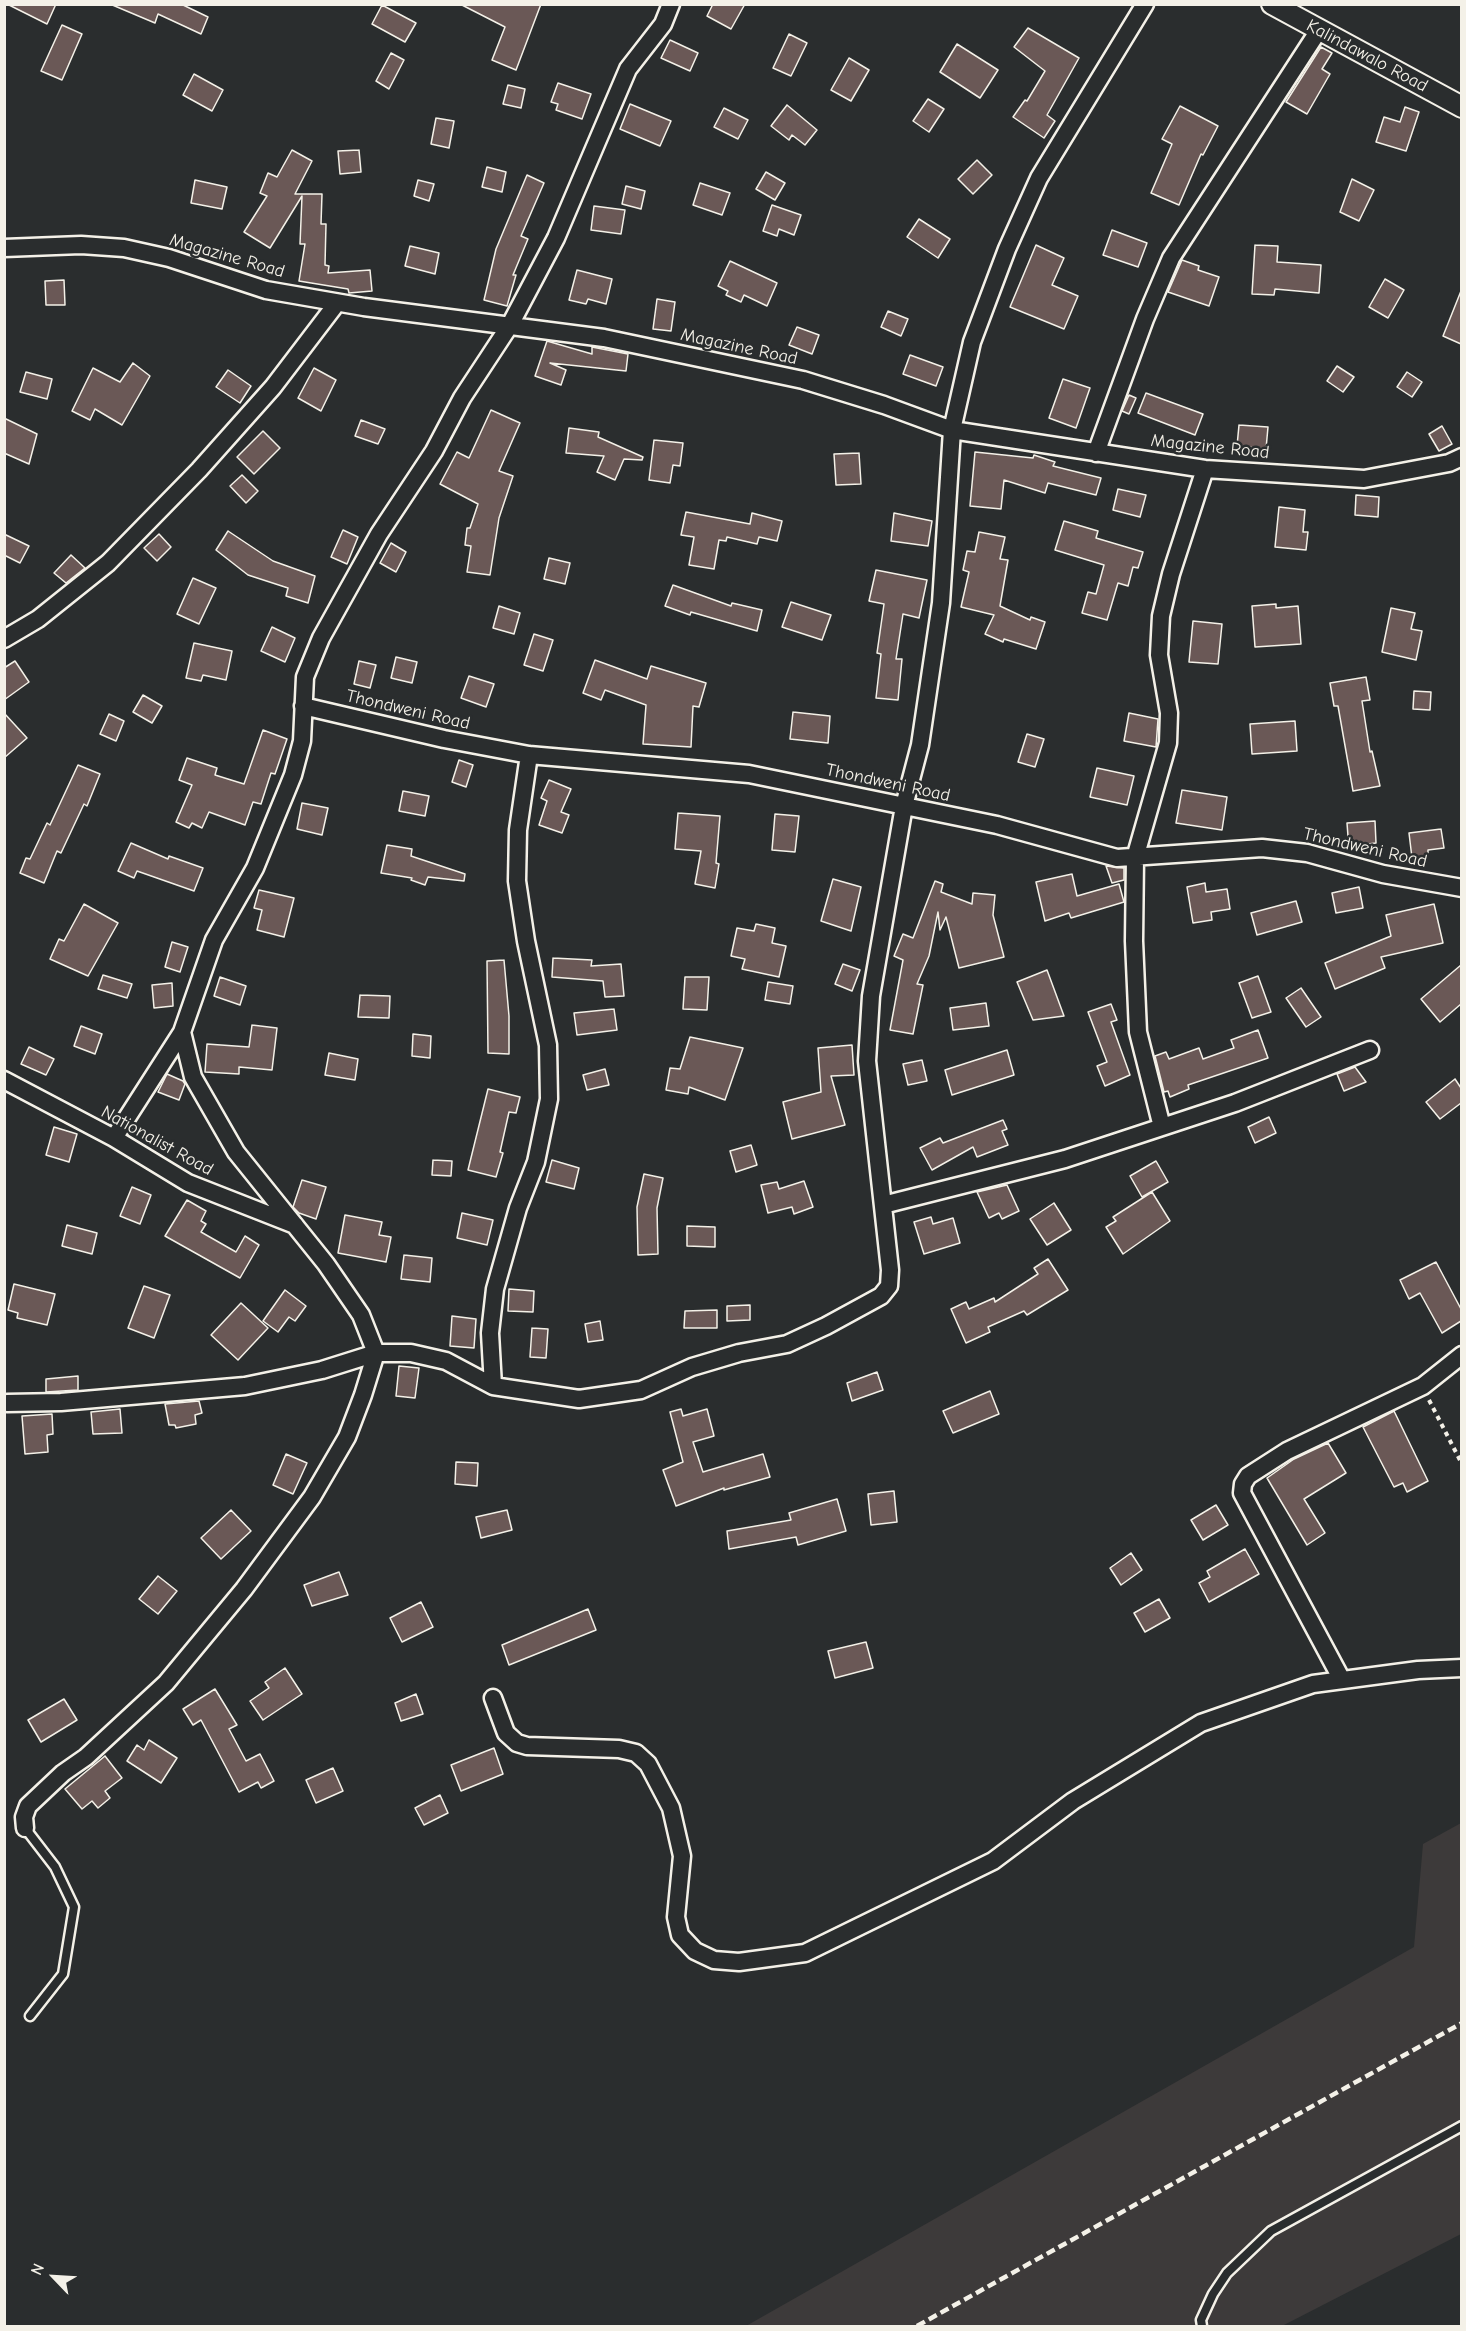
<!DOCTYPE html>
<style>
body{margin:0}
#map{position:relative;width:1466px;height:2331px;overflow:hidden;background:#2a2d2e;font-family:"Comic Neue",sans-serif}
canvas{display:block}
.frame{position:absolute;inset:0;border:6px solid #f4f1e8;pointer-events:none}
.north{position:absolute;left:24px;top:2247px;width:60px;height:60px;-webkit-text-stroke:4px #2a2d2e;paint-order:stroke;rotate:295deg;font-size:16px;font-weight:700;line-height:24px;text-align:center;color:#f4f1e8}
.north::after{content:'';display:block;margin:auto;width:21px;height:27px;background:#f4f1e8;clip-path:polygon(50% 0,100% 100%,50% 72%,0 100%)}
</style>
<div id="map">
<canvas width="1466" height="2331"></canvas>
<div class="frame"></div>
<div class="north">N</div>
</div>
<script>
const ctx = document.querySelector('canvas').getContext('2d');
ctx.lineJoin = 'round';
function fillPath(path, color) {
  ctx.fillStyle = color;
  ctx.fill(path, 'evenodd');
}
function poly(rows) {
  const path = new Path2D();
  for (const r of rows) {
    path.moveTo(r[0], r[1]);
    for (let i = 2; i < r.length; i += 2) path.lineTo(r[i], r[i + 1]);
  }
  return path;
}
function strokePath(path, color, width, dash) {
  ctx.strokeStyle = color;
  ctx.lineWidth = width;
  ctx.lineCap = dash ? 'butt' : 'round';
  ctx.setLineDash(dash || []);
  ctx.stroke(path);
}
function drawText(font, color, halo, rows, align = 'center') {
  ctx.font = font + ' "Comic Neue",sans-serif';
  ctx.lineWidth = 5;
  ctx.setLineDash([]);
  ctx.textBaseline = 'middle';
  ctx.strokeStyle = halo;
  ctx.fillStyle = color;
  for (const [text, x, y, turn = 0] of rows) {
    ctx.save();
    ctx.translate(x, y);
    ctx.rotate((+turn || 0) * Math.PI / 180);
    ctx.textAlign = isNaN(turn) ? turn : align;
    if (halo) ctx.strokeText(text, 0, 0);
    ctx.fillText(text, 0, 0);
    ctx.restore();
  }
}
fillPath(poly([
 [1461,1823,1461,2234,1282,2326,746,2326,1414,1947,1423,1844]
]), '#3d3a3a');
const building = poly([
 [7,4,56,4,47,24,7,4],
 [110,4,181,4,208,17,201,34,158,14,155,23,110,4],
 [460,4,541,4,516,70,492,60,505,27,460,4],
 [713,4,745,4,731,29,707,16,713,4],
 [382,5,416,23,405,42,372,24,382,5],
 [62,25,82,34,62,80,41,71,62,25],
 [1028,28,1079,58,1047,115,1055,121,1044,138,1013,117,1025,100,1027,101,1045,71,1014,47,1028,28],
 [789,34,807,43,791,76,773,68,789,34],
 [670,40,698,53,690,71,661,58,670,40],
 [957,44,998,70,980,98,940,72,957,44],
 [1321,47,1332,53,1322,69,1330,74,1307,114,1286,102,1321,47],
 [391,53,404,60,389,89,376,81,391,53],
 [849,58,869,70,851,101,831,90,849,58],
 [194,74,223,90,212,111,183,95,194,74],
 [558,83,591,94,582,119,556,110,558,104,551,102,558,83],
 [508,85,525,89,521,108,503,104,508,85],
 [928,99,944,109,929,132,913,121,928,99],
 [630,104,671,121,660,146,620,129,630,104],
 [787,105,817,130,805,145,792,135,789,140,771,126,787,105],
 [1180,106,1218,126,1203,155,1201,154,1179,205,1151,193,1172,144,1162,139,1180,106],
 [1405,107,1419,112,1406,151,1376,142,1384,117,1400,122,1405,107],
 [724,108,748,120,738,139,714,127,724,108],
 [436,118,454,121,449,148,431,144,436,118],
 [292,150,312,161,295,194,322,194,321,224,326,224,325,265,329,266,328,273,370,270,372,291,349,293,348,289,299,281,305,244,300,244,302,196,270,248,244,232,267,196,260,193,268,173,277,177,292,150],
 [359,150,361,172,340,174,338,151,359,150],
 [977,160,992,175,973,194,958,179,977,160],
 [487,167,506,172,502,192,482,187,487,167],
 [766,172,785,183,775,200,756,189,766,172],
 [527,175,544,183,521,236,528,239,513,275,516,275,507,306,484,300,496,249,527,175],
 [1352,179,1374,190,1359,221,1340,212,1352,179],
 [195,180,227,187,222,209,191,203,195,180],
 [418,180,434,184,429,201,414,196,418,180],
 [700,183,730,193,722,215,693,205,700,183],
 [626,186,645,191,641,209,622,204,626,186],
 [772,205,801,215,794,235,779,229,777,236,763,231,772,205],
 [594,206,625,210,621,234,591,230,594,206],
 [919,219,950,239,938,258,907,237,919,219],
 [1112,230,1147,243,1138,267,1103,255,1112,230],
 [1036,245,1064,258,1052,285,1078,296,1064,329,1010,307,1036,245],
 [1255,245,1278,246,1277,262,1321,265,1319,293,1275,289,1274,295,1252,294,1255,245],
 [410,246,439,253,435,274,405,266,410,246],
 [1182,260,1199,266,1198,270,1219,277,1209,306,1168,292,1182,260],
 [730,261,777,283,767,306,744,295,741,302,726,295,728,291,718,286,730,261],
 [577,270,612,279,606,304,588,299,586,304,569,300,577,270],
 [1385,279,1404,290,1388,318,1369,307,1385,279],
 [64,280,65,305,46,305,45,281,64,280],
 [1461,291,1461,344,1443,336,1461,291],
 [657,299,675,302,671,331,653,329,657,299],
 [888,311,908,319,901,336,881,327,888,311],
 [797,327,819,335,812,354,789,345,797,327],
 [547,341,592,354,592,347,628,354,626,371,550,363,566,370,561,385,535,376,547,341],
 [910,355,943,367,936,386,903,374,910,355],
 [133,363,150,376,122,425,95,409,90,420,72,411,93,368,120,382,133,363],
 [1337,366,1354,377,1343,392,1327,381,1337,366],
 [314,368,336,380,321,411,298,398,314,368],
 [228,370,251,386,240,403,216,387,228,370],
 [26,372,52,379,47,399,20,392,26,372],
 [1407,372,1422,382,1412,397,1397,387,1407,372],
 [1063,379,1090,388,1076,428,1049,418,1063,379],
 [1146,393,1203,414,1195,435,1138,413,1146,393],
 [1129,395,1136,398,1129,414,1122,411,1129,395],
 [491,410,520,423,499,471,513,476,499,518,490,575,467,572,471,546,465,545,467,528,470,528,478,504,440,484,457,452,469,458,491,410],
 [4,418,37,434,29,464,4,453,4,418],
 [361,420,385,429,378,444,355,436,361,420],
 [1239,425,1268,427,1266,449,1237,446,1239,425],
 [1442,426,1452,444,1439,451,1429,434,1442,426],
 [569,428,599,432,598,437,643,457,642,460,624,459,615,480,597,472,604,456,566,453,569,428],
 [263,431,280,448,254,474,237,457,263,431],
 [654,440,683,443,680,466,673,465,670,483,649,480,654,440],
 [975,452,1033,458,1034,455,1055,462,1053,466,1101,478,1096,495,1048,483,1045,493,1004,480,1001,509,970,506,975,452],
 [859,453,861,484,836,485,834,454,859,453],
 [242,475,258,491,246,503,230,486,242,475],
 [1118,489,1146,495,1140,517,1113,510,1118,489],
 [1356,495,1379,497,1378,517,1355,515,1356,495],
 [1279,507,1305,510,1303,532,1308,532,1306,550,1275,547,1279,507],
 [686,512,750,524,752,513,782,521,777,541,759,537,757,544,727,537,726,541,719,540,714,569,689,565,694,537,681,535,686,512],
 [894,513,932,521,928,546,891,541,894,513],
 [1064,521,1098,531,1096,538,1143,552,1138,568,1133,567,1128,586,1118,583,1107,620,1082,613,1088,592,1096,594,1104,565,1055,550,1064,521],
 [343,530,358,537,347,564,331,557,343,530],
 [228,531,273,561,315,576,308,603,286,596,288,588,248,575,216,550,228,531],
 [979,532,1005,537,1000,559,1008,560,1000,606,1030,620,1031,617,1045,622,1036,649,1004,639,1003,642,985,634,994,615,961,607,969,572,963,570,967,551,975,552,979,532],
 [4,534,29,546,20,563,4,555,4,534],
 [159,534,171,547,157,561,144,548,159,534],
 [391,543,406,552,396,572,380,563,391,543],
 [71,555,85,568,66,583,54,573,71,555],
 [549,558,570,563,565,584,544,579,549,558],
 [876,570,927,580,919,618,903,614,896,659,902,659,898,700,876,698,881,654,877,653,884,604,869,601,876,570],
 [193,578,216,588,199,624,177,614,193,578],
 [673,585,731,606,732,603,762,610,757,631,691,612,690,615,665,606,673,585],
 [791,602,831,615,822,640,782,627,791,602],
 [1276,604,1276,608,1298,606,1301,644,1255,647,1252,606,1276,604],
 [499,606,520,613,514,634,493,628,499,606],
 [1391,608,1415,613,1411,629,1422,631,1416,660,1382,652,1391,608],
 [1193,621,1222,624,1218,664,1189,662,1193,621],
 [272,627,295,638,285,662,261,651,272,627],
 [534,634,553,640,543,671,524,665,534,634],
 [194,643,232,651,226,680,203,675,201,681,186,678,194,643],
 [396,657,417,662,412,683,391,678,396,657],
 [595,660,647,679,651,666,706,683,699,707,693,706,691,747,643,744,646,705,605,690,601,700,583,693,595,660],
 [15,661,29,682,4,700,4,668,15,661],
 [359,661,376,665,370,688,354,684,359,661],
 [469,676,494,684,486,707,461,698,469,676],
 [1366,677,1370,700,1362,701,1370,752,1372,751,1380,786,1353,791,1338,706,1334,706,1330,683,1366,677],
 [1414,691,1431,692,1430,710,1413,709,1414,691],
 [143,695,162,706,152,723,133,712,143,695],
 [793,712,830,716,828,743,790,739,793,712],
 [4,713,27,738,4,758,4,713],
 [1129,713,1158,719,1156,747,1124,741,1129,713],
 [109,714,124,721,116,741,100,734,109,714],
 [1295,721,1297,751,1252,754,1250,724,1295,721],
 [263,730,287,739,275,774,271,773,261,804,253,802,245,825,209,812,202,828,192,823,189,828,176,822,192,785,179,780,187,758,217,768,215,775,244,784,263,730],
 [1027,734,1044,739,1035,767,1018,762,1027,734],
 [459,760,473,765,466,787,452,782,459,760],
 [78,765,100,774,87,806,84,804,61,853,57,851,44,883,20,873,26,858,30,859,47,823,50,825,78,765],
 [1097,768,1134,776,1127,805,1090,797,1097,768],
 [549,780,571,789,561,812,569,815,562,833,539,825,547,801,541,798,549,780],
 [1182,790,1227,797,1222,830,1176,823,1182,790],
 [403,791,429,796,425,816,399,811,403,791],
 [302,803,328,808,322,835,297,829,302,803],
 [678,813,720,816,716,863,719,864,715,888,695,884,701,851,675,849,678,813],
 [775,814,799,816,795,852,772,850,775,814],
 [1375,821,1376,843,1368,844,1369,849,1349,850,1347,823,1375,821],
 [1441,829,1444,848,1428,850,1428,856,1412,858,1409,833,1441,829],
 [131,843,168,859,169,856,203,868,194,891,137,871,134,878,118,871,131,843],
 [387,845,412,849,411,856,465,874,464,881,428,877,425,885,411,880,412,878,381,873,387,845],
 [1106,866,1124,868,1124,880,1112,883,1106,866],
 [1072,874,1077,896,1119,884,1124,902,1071,918,1069,913,1045,921,1036,882,1072,874],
 [833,879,861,887,851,931,821,921,833,879],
 [935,881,943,884,941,892,972,904,973,893,995,895,993,915,1004,957,959,968,946,917,940,930,938,912,929,956,917,984,923,985,913,1034,890,1030,903,960,894,956,903,934,913,938,935,881],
 [1205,883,1206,892,1227,889,1230,909,1211,912,1212,920,1193,923,1187,887,1205,883],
 [1359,887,1363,908,1336,913,1332,893,1359,887],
 [259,890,294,898,284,937,257,930,262,910,254,908,259,890],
 [1296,901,1302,922,1257,935,1251,913,1296,901],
 [84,904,118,923,88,976,50,959,59,939,64,941,84,904],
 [1434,904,1443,943,1381,957,1385,968,1335,989,1325,963,1391,936,1386,915,1434,904],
 [756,924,775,928,772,943,786,946,779,977,742,969,745,959,731,956,737,928,754,931,756,924],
 [172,942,188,947,180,972,165,967,172,942],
 [553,958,592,960,591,966,621,964,624,996,605,997,603,981,552,977,553,958],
 [504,960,509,1016,509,1054,488,1053,487,961,504,960],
 [843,964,860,970,852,991,835,984,843,964],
 [1461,965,1461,1004,1440,1022,1421,999,1461,965],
 [1047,970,1064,1016,1033,1020,1017,982,1047,970],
 [103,975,132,984,127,998,98,989,103,975],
 [1258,976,1271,1012,1252,1018,1239,983,1258,976],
 [220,977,246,986,240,1005,214,996,220,977],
 [685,977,709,977,707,1010,683,1009,685,977],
 [768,982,793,986,790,1004,765,1000,768,982],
 [172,983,173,1006,154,1008,152,985,172,983],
 [1301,988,1321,1017,1306,1027,1286,998,1301,988],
 [360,995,390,996,389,1018,358,1017,360,995],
 [986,1003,989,1026,953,1030,950,1008,986,1003],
 [1111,1004,1117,1020,1111,1022,1130,1075,1105,1086,1097,1066,1107,1062,1088,1012,1111,1004],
 [614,1009,617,1030,577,1035,574,1013,614,1009],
 [252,1025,277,1028,272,1070,239,1067,239,1074,205,1072,207,1044,249,1047,252,1025],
 [81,1026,102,1034,95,1054,74,1046,81,1026],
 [1258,1030,1268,1058,1188,1085,1189,1089,1170,1097,1168,1091,1164,1092,1155,1056,1166,1052,1169,1059,1199,1048,1203,1059,1234,1048,1231,1040,1258,1030],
 [413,1034,431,1036,430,1058,412,1056,413,1034],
 [690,1037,743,1048,725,1100,689,1087,688,1094,666,1090,670,1068,680,1069,690,1037],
 [852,1045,854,1075,831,1076,845,1125,792,1139,783,1102,821,1092,818,1048,852,1045],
 [29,1047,54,1059,46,1075,21,1064,29,1047],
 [1007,1050,1014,1075,952,1095,945,1070,1007,1050],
 [329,1053,358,1059,355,1080,325,1075,329,1053],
 [922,1060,927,1081,908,1085,903,1064,922,1060],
 [1355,1067,1366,1082,1344,1091,1337,1074,1355,1067],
 [605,1069,609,1085,587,1090,583,1075,605,1069],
 [167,1074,183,1081,185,1084,179,1100,158,1092,167,1074],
 [1455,1079,1461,1088,1461,1103,1440,1119,1426,1102,1455,1079],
 [488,1089,520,1097,516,1113,509,1112,500,1152,503,1153,496,1177,468,1170,488,1089],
 [1269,1117,1276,1133,1255,1143,1248,1127,1269,1117],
 [1003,1120,1007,1129,1002,1131,1008,1145,977,1157,973,1147,932,1170,920,1148,940,1138,943,1143,1003,1120],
 [54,1127,77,1134,69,1162,46,1155,54,1127],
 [751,1145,757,1165,736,1172,730,1151,751,1145],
 [433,1160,452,1161,451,1176,432,1175,433,1160],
 [552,1160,579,1168,574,1189,546,1182,552,1160],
 [1156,1161,1168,1182,1142,1197,1130,1176,1156,1161],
 [644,1174,663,1178,657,1208,658,1254,638,1255,637,1207,644,1174],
 [302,1180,326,1187,316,1219,299,1213,293,1207,302,1180],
 [804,1181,813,1207,794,1214,792,1207,768,1213,761,1185,777,1182,779,1189,804,1181],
 [1007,1185,1019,1211,1002,1219,999,1213,989,1218,977,1192,1007,1185],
 [132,1187,151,1195,140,1224,120,1216,132,1187],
 [1152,1192,1170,1221,1123,1254,1106,1227,1116,1221,1113,1217,1152,1192],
 [187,1200,206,1211,201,1221,206,1224,201,1232,236,1252,245,1236,259,1245,240,1278,165,1236,187,1200],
 [1054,1203,1071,1230,1047,1245,1030,1219,1054,1203],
 [462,1213,493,1220,487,1245,457,1238,462,1213],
 [345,1215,382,1222,379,1235,391,1237,386,1262,338,1253,345,1215],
 [931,1217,933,1224,953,1218,960,1243,924,1254,914,1222,931,1217],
 [67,1225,97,1233,92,1254,62,1246,67,1225],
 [687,1226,715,1227,715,1247,687,1246,687,1226],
 [404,1255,432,1258,430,1282,401,1279,404,1255],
 [1048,1259,1068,1290,1027,1315,1024,1311,988,1327,990,1332,966,1343,951,1309,966,1302,969,1309,994,1298,995,1302,1038,1274,1034,1268,1048,1259],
 [1436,1262,1461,1309,1461,1321,1442,1333,1420,1293,1409,1299,1400,1280,1436,1262],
 [14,1284,55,1294,47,1325,17,1318,18,1313,8,1310,14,1284],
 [144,1286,170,1295,154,1338,128,1328,144,1286],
 [509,1289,534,1291,533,1312,508,1311,509,1289],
 [285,1290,306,1306,295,1321,289,1317,278,1332,263,1321,285,1290],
 [241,1303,268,1328,238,1360,211,1335,241,1303],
 [750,1305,750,1320,727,1321,727,1306,750,1305],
 [717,1310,717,1328,684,1328,685,1311,717,1310],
 [452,1316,476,1319,474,1348,450,1346,452,1316],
 [600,1321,603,1340,588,1342,585,1324,600,1321],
 [532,1328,548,1329,546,1358,530,1357,532,1328],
 [399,1366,419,1368,415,1398,396,1396,399,1366],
 [877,1372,883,1390,852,1401,847,1383,877,1372],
 [78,1376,78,1390,46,1392,46,1379,78,1376],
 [990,1391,999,1414,953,1433,943,1411,990,1391],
 [199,1401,202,1413,195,1415,196,1424,176,1428,175,1425,169,1425,165,1404,199,1401],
 [120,1409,122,1433,93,1434,91,1412,120,1409],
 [681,1409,683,1416,707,1409,714,1436,693,1442,703,1472,763,1454,770,1477,724,1490,724,1488,676,1506,663,1470,683,1462,670,1412,681,1409],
 [1394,1411,1428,1481,1407,1492,1403,1483,1394,1487,1363,1427,1394,1411],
 [52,1414,53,1434,47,1435,48,1452,25,1454,22,1416,52,1414],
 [1328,1443,1346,1473,1304,1499,1325,1533,1307,1545,1267,1478,1294,1459,1328,1443],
 [286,1454,307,1463,293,1494,273,1485,286,1454],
 [456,1462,478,1463,477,1486,455,1484,456,1462],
 [894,1491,897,1522,871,1525,868,1494,894,1491],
 [837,1499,846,1531,798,1545,796,1537,729,1549,727,1531,791,1520,789,1513,837,1499],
 [1216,1505,1228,1525,1203,1540,1191,1520,1216,1505],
 [231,1510,251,1531,221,1559,201,1538,231,1510],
 [507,1510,512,1530,481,1538,476,1517,507,1510],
 [1245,1549,1259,1574,1209,1602,1199,1583,1210,1577,1207,1571,1245,1549],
 [1131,1553,1142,1570,1121,1585,1110,1568,1131,1553],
 [339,1572,348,1595,312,1606,304,1585,339,1572],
 [158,1576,177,1591,158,1614,139,1599,158,1576],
 [1159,1599,1170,1618,1145,1632,1134,1613,1159,1599],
 [421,1602,433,1627,402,1642,390,1618,421,1602],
 [588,1609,596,1630,509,1665,502,1645,588,1609],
 [866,1642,873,1668,835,1678,828,1651,866,1642],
 [285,1668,302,1694,263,1720,250,1701,269,1688,265,1682,285,1668],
 [215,1689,237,1725,229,1729,246,1761,260,1754,274,1781,261,1788,258,1782,239,1792,201,1720,193,1725,183,1709,215,1689],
 [416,1694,423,1714,401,1721,395,1703,416,1694],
 [64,1699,77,1720,41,1742,28,1720,64,1699],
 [149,1740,177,1758,161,1783,127,1761,137,1745,144,1750,149,1740],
 [494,1748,503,1774,461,1791,451,1765,494,1748],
 [105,1756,122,1778,105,1791,110,1798,98,1808,92,1801,82,1809,65,1789,105,1756],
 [333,1768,343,1791,316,1803,306,1780,333,1768],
 [440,1795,448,1813,424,1825,415,1808,440,1795]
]);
fillPath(building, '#6a5856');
strokePath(building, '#f4f1e8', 1.5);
const service = poly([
 [25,1828,55,1867,74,1907,63,1974,30,2016],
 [1202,2326,1201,2320,1213,2294,1227,2273,1271,2231,1462,2126]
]);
const minor = poly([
 [4,248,81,245,124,248,169,258,266,290,364,307,604,338,803,380,884,405,952,430,1205,469,1364,479,1449,463,1462,457],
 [1096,453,1145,319,1171,258,1319,30],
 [4,639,38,619,108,563,199,470,273,387,337,303],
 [303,706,444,739,529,755,749,774,997,825,1117,858,1262,848,1307,853,1383,874,1462,888],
 [4,1080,114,1138,188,1183,295,1225],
 [1162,1127,1138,1032,1134,941,1135,858,1168,743,1169,713,1159,655,1161,616,1171,574,1205,469],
 [114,1138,182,1032],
 [883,1205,1065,1159,1235,1103,1370,1050],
 [493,1386,490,1333,495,1289,518,1208,536,1162,549,1099,548,1045,526,941,517,881,518,830,529,755],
 [7,1403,61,1402,245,1386,322,1370,376,1353,411,1353,446,1361,493,1386,579,1399,641,1390,692,1367,739,1353,787,1344,826,1326,881,1296,889,1286,890,1270,867,1061,871,996,904,806,920,745,941,603,952,430,972,342,1007,249,1039,178,1145,4],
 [1342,1680,1242,1493,1243,1484,1248,1476,1287,1451,1423,1386,1462,1355],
 [493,1698,506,1733,517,1743,527,1746,619,1749,636,1753,648,1764,671,1808,682,1856,676,1917,680,1935,695,1951,714,1960,739,1962,805,1953,993,1861,1073,1801,1201,1723,1313,1684,1418,1670,1462,1668],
 [25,1828,24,1817,28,1806,63,1773,86,1757,166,1683,244,1589,312,1497,347,1437,363,1395,376,1353,361,1315,326,1264,236,1152,193,1077,182,1032,214,940,255,868,293,775,302,741,305,677,321,638,379,534,434,451,462,398,510,325,556,238,628,69,663,24,671,4]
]);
const tertiary = poly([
 [1272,4,1462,107]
]);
strokePath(service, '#f4f1e8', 13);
strokePath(minor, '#f4f1e8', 21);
strokePath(tertiary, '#f4f1e8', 24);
strokePath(poly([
 [1429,1400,1462,1464]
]), '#f4f1e8', 4, [4.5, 4.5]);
strokePath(service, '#2a2d2e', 8);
strokePath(minor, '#2a2d2e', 16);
strokePath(tertiary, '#2a2d2e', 20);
strokePath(poly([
 [917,2326,1462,2023]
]), '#f4f1e8', 4.5, [9, 4.5]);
drawText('18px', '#f4f1e8', '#2a2d2e', [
 ["Kalindawalo Road",1367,56,28],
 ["Magazine Road",227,256,16],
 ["Magazine Road",739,347,12],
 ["Magazine Road",1210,447,6],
 ["Thondweni Road",408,710,13],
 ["Thondweni Road",888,783,12],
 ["Thondweni Road",1365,848,13],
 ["Nationalist Road",157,1141,29]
]);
</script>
